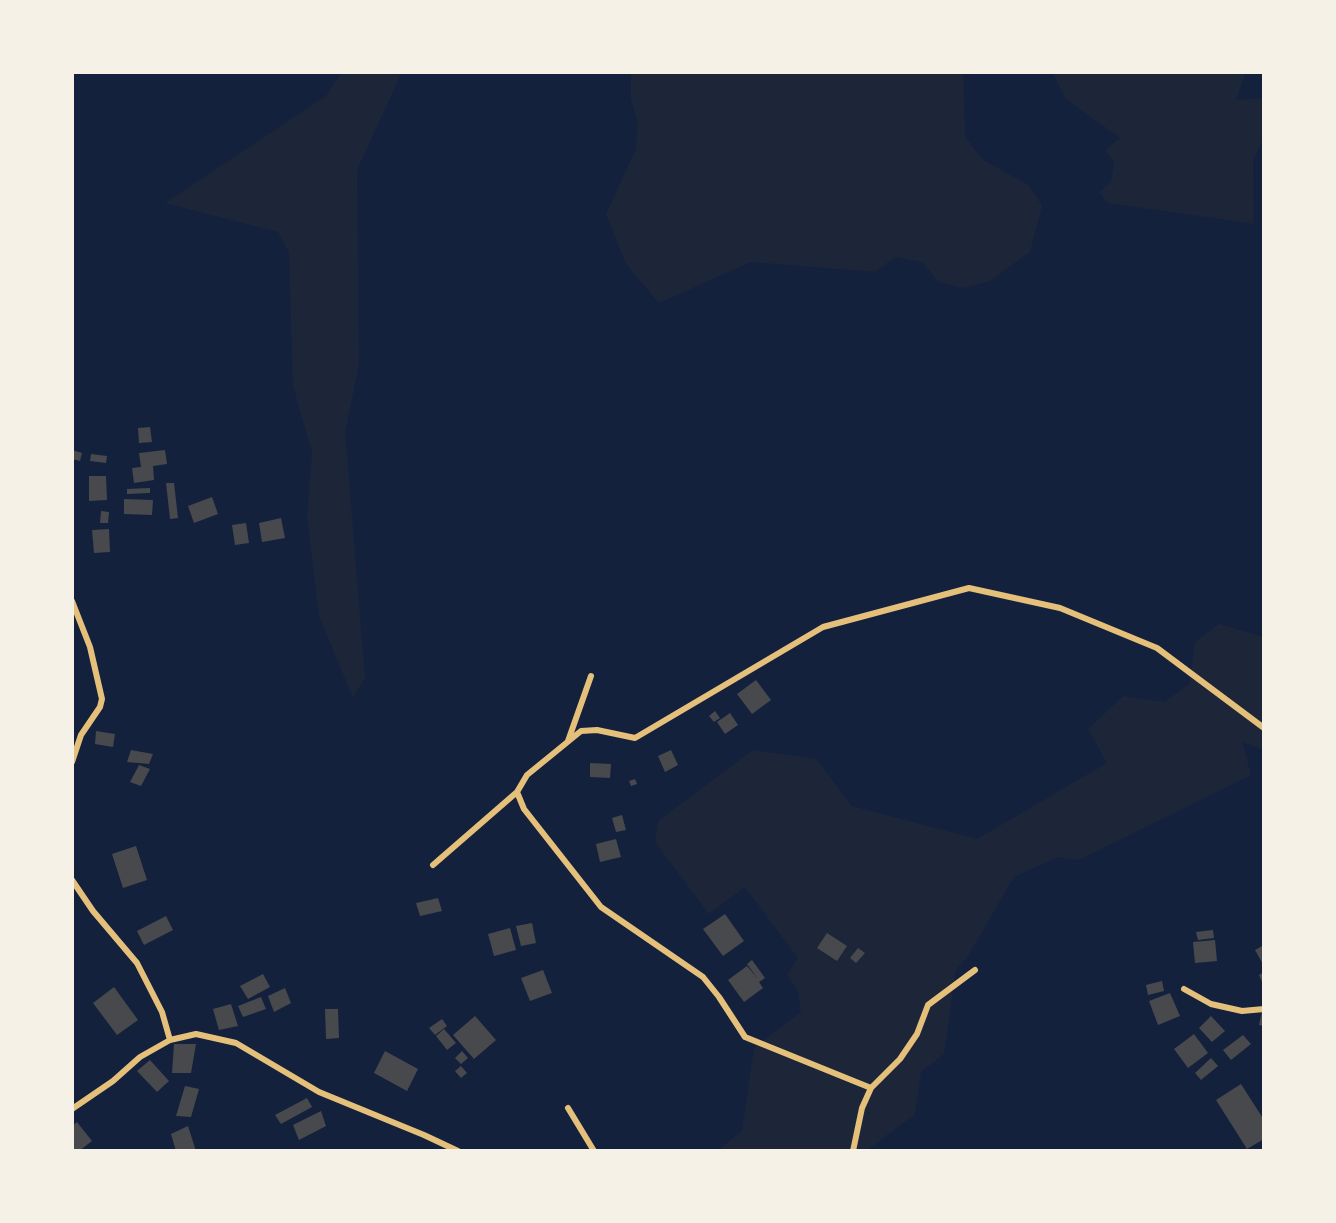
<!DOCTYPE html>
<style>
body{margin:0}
#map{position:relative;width:1336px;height:1223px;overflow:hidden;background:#14213d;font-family:Mulish,sans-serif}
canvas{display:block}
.frame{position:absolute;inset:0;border:74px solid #f6f1e7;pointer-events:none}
</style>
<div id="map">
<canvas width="1336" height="1223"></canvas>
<div class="frame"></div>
</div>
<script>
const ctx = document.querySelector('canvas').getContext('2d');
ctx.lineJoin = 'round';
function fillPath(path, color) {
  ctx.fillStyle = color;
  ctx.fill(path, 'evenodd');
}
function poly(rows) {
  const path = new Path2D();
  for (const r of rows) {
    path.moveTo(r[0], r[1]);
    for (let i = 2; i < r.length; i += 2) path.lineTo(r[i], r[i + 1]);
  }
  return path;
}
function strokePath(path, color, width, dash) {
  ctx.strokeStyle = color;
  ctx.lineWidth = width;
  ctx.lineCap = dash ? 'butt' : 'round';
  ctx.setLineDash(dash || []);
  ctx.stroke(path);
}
fillPath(poly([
 [342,72,402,72,357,170,359,364,345,432,365,677,353,698,319,616,307,516,312,452,293,386,289,252,278,232,165,203,326,96],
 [631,72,963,72,965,137,983,160,1028,185,1042,205,1030,252,990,281,963,288,939,282,922,262,895,257,875,272,751,262,659,303,626,264,606,214,636,149,638,124,631,99],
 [1052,72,1246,72,1236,100,1264,98,1264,137,1253,161,1254,224,1108,203,1099,192,1111,182,1114,162,1105,150,1120,138,1066,99],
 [1219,624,1264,637,1264,751,1242,741,1251,775,1079,860,1058,857,1014,877,968,956,956,970,944,1054,921,1072,915,1114,866,1151,717,1151,742,1131,754,1048,801,1012,798,991,787,975,798,958,745,887,709,914,655,842,658,821,753,750,816,759,852,806,977,839,1107,763,1088,729,1123,696,1165,702,1189,684,1195,642]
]), '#1d2539');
fillPath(poly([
 [150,427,152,442,139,443,138,428],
 [72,450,82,453,80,461,72,459],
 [165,450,167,464,153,466,154,480,134,483,132,468,141,467,139,453],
 [91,454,107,456,106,463,90,461],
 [89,476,106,476,107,500,89,501],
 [166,483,174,483,178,518,170,519],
 [150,488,150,493,127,494,127,489],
 [212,497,218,514,194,523,188,506],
 [124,499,153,500,152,515,124,514],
 [101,511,109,512,108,523,100,523],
 [281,518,285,538,262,542,259,523],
 [246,523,249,543,235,545,232,525],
 [109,529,110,552,94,553,92,530],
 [756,680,771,700,752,714,737,694],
 [715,711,720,718,714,722,709,716],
 [730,713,738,725,725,734,717,722],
 [96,731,115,734,113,747,95,744],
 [131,750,153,754,149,764,127,762],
 [671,750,678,765,665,772,658,756],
 [590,763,611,764,610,778,590,777],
 [139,765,150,769,141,786,130,782],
 [635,779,637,784,631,786,629,781],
 [622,815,626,830,616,832,612,818],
 [616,839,621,857,600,862,596,844],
 [136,846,147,880,123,888,112,854],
 [438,898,442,911,420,916,416,903],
 [725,914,744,941,723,956,703,929],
 [166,916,173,930,144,945,137,931],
 [532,923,536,943,521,946,516,926],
 [510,928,516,950,494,956,488,934],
 [1213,930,1214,938,1198,940,1196,932],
 [827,933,847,946,837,961,817,948],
 [1215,940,1217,961,1195,963,1193,942],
 [1264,945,1264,966,1255,950],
 [858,948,865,953,856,963,850,958],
 [752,960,765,978,759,982,763,988,744,1002,728,980,747,966,758,979,747,964],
 [543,970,552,993,530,1001,521,978],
 [1264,972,1264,986,1259,975],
 [263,974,270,987,248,999,240,986],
 [1162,981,1164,991,1148,995,1146,985],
 [114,987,138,1020,117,1035,93,1003],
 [285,988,291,1003,274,1012,268,996],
 [1170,993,1180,1016,1158,1025,1149,1001],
 [261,997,266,1009,243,1017,238,1006],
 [231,1004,238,1026,219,1030,213,1009],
 [325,1009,338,1009,339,1038,326,1039],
 [1262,1011,1264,1011,1264,1026,1259,1025],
 [475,1016,496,1040,474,1059,453,1035],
 [1211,1016,1225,1031,1212,1042,1199,1028],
 [442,1019,447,1026,435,1035,429,1028],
 [444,1029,456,1043,447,1050,436,1036],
 [1194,1034,1208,1053,1188,1068,1174,1049],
 [1243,1035,1251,1044,1231,1060,1223,1050],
 [174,1044,196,1044,191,1073,172,1073],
 [385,1051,418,1069,407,1091,374,1073],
 [462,1051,468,1058,461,1064,455,1058],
 [1211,1058,1218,1066,1201,1080,1195,1073],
 [150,1060,169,1081,157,1092,137,1071],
 [461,1066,467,1073,461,1078,455,1071],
 [1241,1084,1264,1120,1264,1139,1247,1149,1216,1100],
 [185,1086,199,1089,191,1117,176,1116],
 [307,1098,312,1107,281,1124,275,1115],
 [321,1111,326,1126,299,1140,293,1125],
 [77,1122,92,1141,79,1151,72,1151,72,1126],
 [188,1126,196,1151,176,1151,171,1134]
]), '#48494c');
strokePath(poly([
 [72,601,90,647,102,699,100,707,81,735,72,762],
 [568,741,591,676],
 [433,865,517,792],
 [72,880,93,911,137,963,162,1012,170,1040],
 [1184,989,1211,1004,1242,1011,1264,1009],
 [871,1088,745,1037,719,997,703,977,601,907,524,809,517,792,527,775,581,731,597,730,635,738,823,627,969,588,1060,608,1157,648,1264,728],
 [568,1108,594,1151],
 [72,1109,113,1081,140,1057,170,1040,196,1034,236,1043,319,1092,424,1135,458,1151],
 [853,1151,862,1108,871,1088,900,1059,917,1034,928,1005,975,970]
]), '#e5c07b', 6);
</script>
